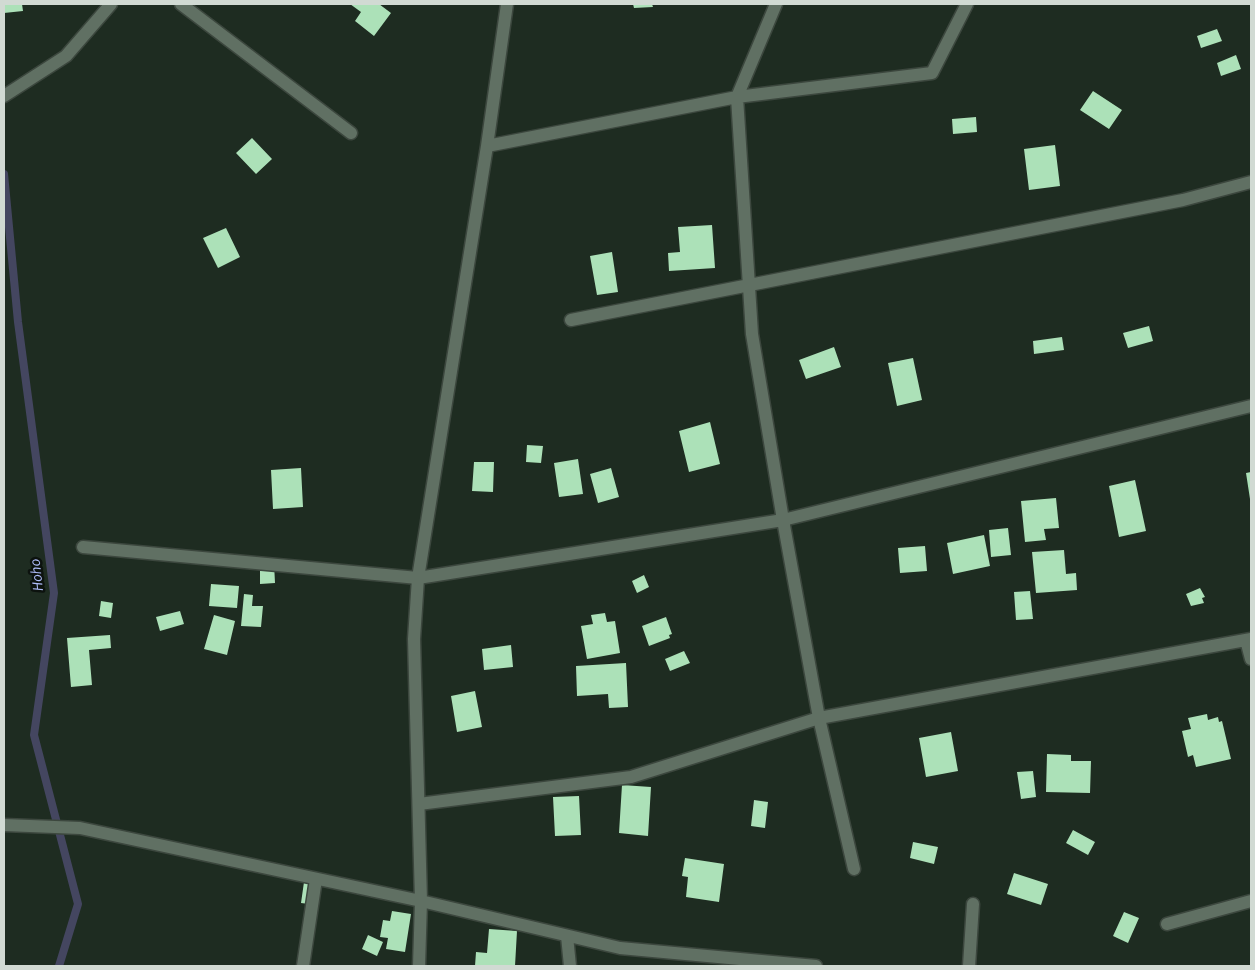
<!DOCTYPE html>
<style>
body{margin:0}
#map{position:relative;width:1255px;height:970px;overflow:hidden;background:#1e2c21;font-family:"Source Sans 3",sans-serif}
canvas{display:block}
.frame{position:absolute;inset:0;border:5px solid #d1dad3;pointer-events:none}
</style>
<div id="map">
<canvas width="1255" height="970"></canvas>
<div class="frame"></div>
</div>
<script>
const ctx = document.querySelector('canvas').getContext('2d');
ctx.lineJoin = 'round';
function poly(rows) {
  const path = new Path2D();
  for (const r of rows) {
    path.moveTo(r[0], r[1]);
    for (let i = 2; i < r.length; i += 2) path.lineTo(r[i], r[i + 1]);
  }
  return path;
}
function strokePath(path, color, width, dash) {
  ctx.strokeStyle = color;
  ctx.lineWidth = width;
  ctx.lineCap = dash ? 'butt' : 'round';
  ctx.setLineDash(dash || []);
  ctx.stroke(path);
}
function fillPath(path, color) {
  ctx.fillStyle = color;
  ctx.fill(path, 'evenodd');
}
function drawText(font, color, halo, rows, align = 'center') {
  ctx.font = font + ' "Source Sans 3",sans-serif';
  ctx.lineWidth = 5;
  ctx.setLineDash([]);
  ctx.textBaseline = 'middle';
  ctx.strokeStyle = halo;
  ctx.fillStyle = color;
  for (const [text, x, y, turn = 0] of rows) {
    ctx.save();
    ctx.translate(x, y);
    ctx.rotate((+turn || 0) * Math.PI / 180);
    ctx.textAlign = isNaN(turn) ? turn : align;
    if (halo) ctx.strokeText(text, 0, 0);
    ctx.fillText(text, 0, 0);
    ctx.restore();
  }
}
strokePath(poly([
 [4,174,18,322,54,593,34,735,78,904,59,966]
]), '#444660', 8);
fillPath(poly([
 [4,4,22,4,23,11,4,13],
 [350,4,379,4,391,13,374,36,355,21,361,12],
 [633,4,652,4,653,7,634,8],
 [1217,29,1222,41,1201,48,1197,36],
 [1236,55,1241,69,1221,76,1217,63],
 [1093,91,1122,110,1109,129,1080,110],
 [976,117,977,132,953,134,952,119],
 [252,138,272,159,256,174,236,153],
 [1055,145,1060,186,1029,190,1024,149],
 [712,225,715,268,669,271,668,253,680,252,678,227],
 [226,228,240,257,218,268,203,238],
 [612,252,618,292,597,295,590,256],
 [1149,326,1153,341,1128,348,1123,333],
 [1062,337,1064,350,1034,354,1033,341],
 [834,347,841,367,806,379,799,360],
 [913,358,922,400,897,406,888,363],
 [710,422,720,464,689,472,679,431],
 [527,445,543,446,541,463,526,462],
 [578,459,583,494,559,497,554,463],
 [474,462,494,462,493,492,472,491],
 [301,468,303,507,273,509,271,470],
 [611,468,619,497,598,503,590,474],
 [1251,472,1251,499,1250,499,1246,473],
 [1135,480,1146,531,1119,537,1109,486],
 [1056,498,1059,528,1044,529,1046,540,1025,542,1021,501],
 [1008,528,1011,555,991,557,989,530],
 [984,535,990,566,953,574,947,543],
 [925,546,927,571,900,573,898,548],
 [1064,550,1066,574,1076,573,1077,590,1036,593,1032,552],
 [260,563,274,563,275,583,260,584],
 [644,575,649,587,637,593,632,581],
 [211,584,239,586,237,608,209,606],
 [1200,588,1205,597,1202,598,1204,603,1191,606,1186,594],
 [1030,591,1033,619,1016,620,1014,592],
 [244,594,253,595,252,606,263,606,261,627,241,626],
 [101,601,113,603,111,618,99,616],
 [180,611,184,624,160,631,156,617],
 [605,613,607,622,615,621,620,653,587,659,581,626,593,624,591,615],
 [214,615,235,621,227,655,204,649],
 [666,617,672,634,669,635,670,638,649,646,642,626],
 [110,635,111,648,89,650,92,685,71,687,67,638],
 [511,645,513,667,484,670,482,649],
 [684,651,690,663,670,671,665,659],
 [626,663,628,707,609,708,608,694,577,696,576,666],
 [475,691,482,727,457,732,451,696],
 [1207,714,1208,720,1218,717,1219,722,1222,721,1231,759,1196,767,1193,755,1188,757,1182,731,1191,729,1188,718],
 [951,732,958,771,926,777,919,738],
 [1047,754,1071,755,1071,761,1091,761,1090,793,1046,792],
 [1033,771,1036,797,1021,799,1017,772],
 [622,785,651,787,648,836,619,833],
 [579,796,581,835,555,836,553,797],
 [754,800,768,802,765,828,751,826],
 [1073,830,1095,842,1088,855,1066,843],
 [913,842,938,847,934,864,910,858],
 [685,858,724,864,719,902,686,897,688,877,682,876],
 [1014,873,1048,884,1041,905,1007,894],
 [304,882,319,884,317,905,301,903],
 [392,911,411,914,405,952,386,949,388,938,380,937,383,920,390,921],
 [1124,912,1139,918,1128,943,1113,936],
 [489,929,517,931,515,966,475,966,476,952,487,953],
 [368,935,383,942,377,956,362,949]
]), '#ace1b8');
const minor = poly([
 [181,4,351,133],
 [776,4,737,97,752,334,783,520,819,718,854,869],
 [4,96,66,56,111,4],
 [487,146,737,97,932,73,967,4],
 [571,320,1183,200,1251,182],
 [83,547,418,578,783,520,1251,406],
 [1246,640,1251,659],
 [419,804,631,777,819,718,1251,639],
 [4,825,80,828,421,901,620,948,816,966],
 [1167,924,1251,901],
 [567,936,570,966],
 [303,966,316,879],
 [419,966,421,901,414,639,418,578,487,146,507,4],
 [969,966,973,904]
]);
strokePath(minor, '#3c473e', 15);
strokePath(minor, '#607063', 12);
drawText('italic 15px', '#afbcf9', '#0c120e', [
 ["Hoho",38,575,-96]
]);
</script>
